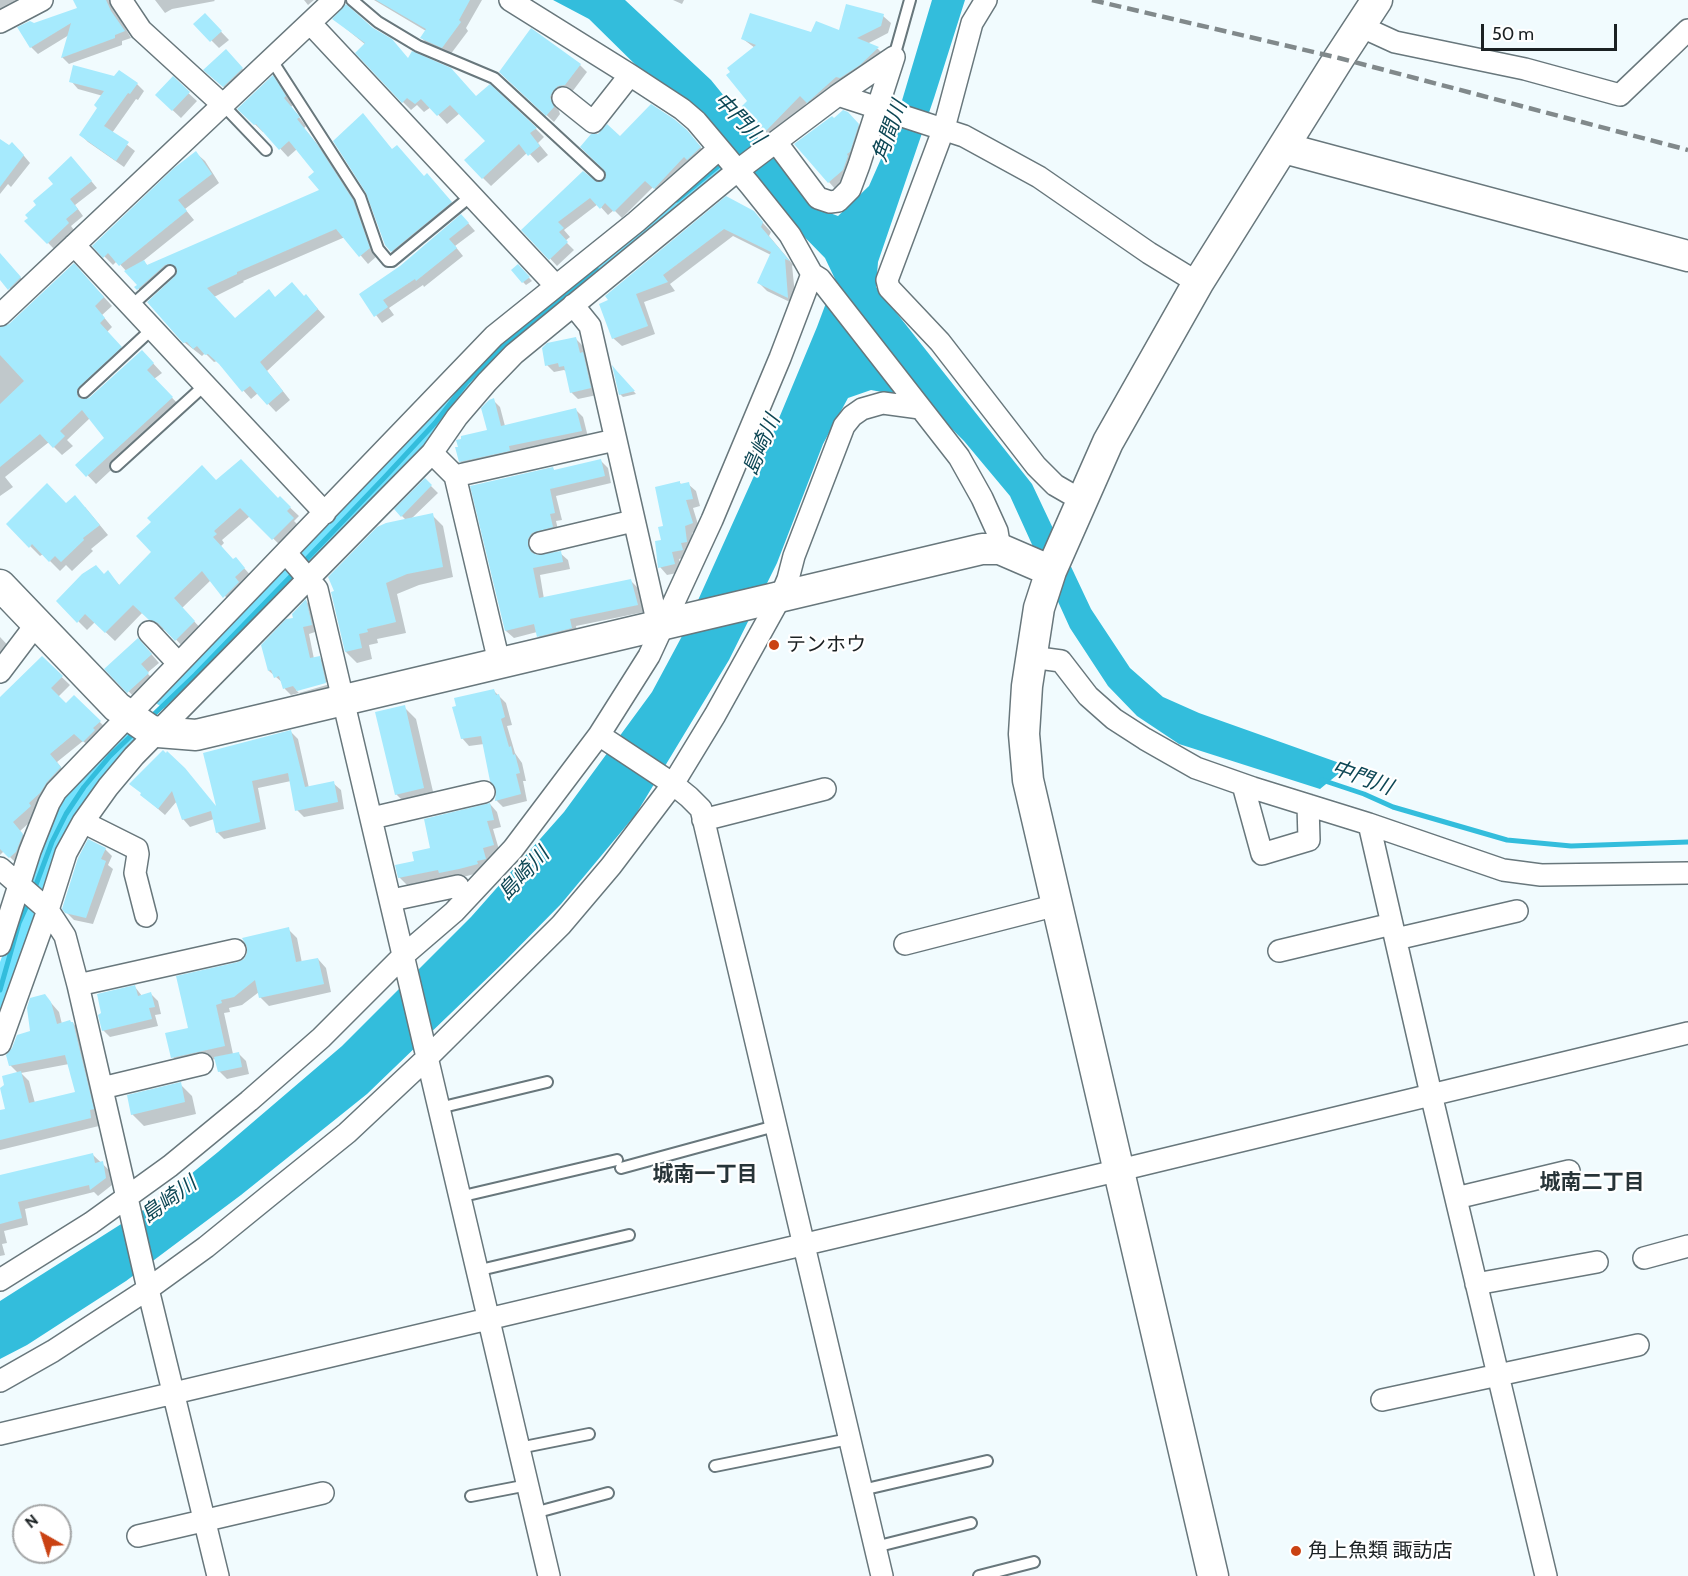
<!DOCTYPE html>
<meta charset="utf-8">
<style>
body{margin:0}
#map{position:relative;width:1688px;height:1576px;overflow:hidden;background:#f1fbfe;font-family:Cabin,sans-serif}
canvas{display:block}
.north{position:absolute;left:12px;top:1504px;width:60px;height:60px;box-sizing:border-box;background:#fff;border:2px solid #a4a6a7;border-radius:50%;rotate:321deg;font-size:16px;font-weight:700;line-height:24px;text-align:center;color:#1b2123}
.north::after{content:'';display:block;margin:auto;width:21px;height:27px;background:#ca4213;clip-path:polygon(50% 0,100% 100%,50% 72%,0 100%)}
.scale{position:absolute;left:1481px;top:24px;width:136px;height:27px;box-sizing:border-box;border:3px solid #1b2123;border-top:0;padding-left:8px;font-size:18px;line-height:21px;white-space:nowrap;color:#1b2123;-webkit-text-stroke:4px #fff;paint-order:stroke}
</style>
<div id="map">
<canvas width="1688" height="1576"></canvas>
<div class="north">N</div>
<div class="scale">50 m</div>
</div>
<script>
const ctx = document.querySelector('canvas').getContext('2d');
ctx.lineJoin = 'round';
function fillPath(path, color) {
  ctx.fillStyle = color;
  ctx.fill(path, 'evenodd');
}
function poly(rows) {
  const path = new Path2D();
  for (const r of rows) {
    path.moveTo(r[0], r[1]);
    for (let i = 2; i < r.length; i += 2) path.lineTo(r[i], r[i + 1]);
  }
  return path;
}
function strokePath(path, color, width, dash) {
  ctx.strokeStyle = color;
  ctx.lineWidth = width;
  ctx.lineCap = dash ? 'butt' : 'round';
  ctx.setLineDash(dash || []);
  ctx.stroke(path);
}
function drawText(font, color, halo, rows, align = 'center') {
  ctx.font = font + ' Cabin,"Noto Sans JP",sans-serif';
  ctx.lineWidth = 4.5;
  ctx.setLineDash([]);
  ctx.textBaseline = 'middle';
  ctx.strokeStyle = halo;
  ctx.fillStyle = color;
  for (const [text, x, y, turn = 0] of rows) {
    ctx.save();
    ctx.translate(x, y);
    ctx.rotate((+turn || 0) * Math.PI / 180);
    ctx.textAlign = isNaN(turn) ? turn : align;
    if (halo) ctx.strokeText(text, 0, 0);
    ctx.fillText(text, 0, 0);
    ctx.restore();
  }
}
fillPath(poly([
 [717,161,726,169,495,363,421,448,319,558,238,634,172,708,165,709,154,702,485,355],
 [124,729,142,739,75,818,0,1026,0,962,61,797]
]), '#75e2fe');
fillPath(poly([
 [553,0,625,0,711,80,806,197,822,210,838,216,869,186,892,134,932,0,965,0,934,98,878,262,876,287,1032,484,1091,609,1130,668,1163,697,1199,713,1348,766,1320,789,1179,744,1137,716,1108,686,1070,628,1010,496,964,441,939,416,898,395,871,390,848,398,823,444,777,563,729,660,636,814,561,904,503,963,367,1094,241,1195,126,1281,27,1345,0,1359,0,1301,159,1200,218,1152,342,1046,471,917,564,812,652,692,681,638,767,447,817,327,835,279,825,258,651,80,589,19]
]), '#33bddc');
fillPath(poly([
 [0,0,22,0,0,11],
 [78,0,118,0,115,10,131,38,122,41,122,45,69,64,62,57,69,35,38,54,31,47,34,25,79,9],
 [155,0,214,0,215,1,172,9,165,13],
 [304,0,314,0,308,5],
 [374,0,482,0,466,28,468,31,450,55,429,46,422,38,426,31],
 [673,0,684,0,682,4],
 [205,15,229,40,219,48,195,24],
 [883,16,891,23,888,33,867,44,878,49,885,56,815,109,808,102,772,139,744,106,749,102,755,48,743,39,840,32],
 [334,19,409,59,480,102,536,129,544,137,538,143,548,155,538,163,528,152,491,186,483,178,487,141,460,113,447,124,431,107,424,112,417,105,411,110,403,102,366,45],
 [226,51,249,76,231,93,212,77],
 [580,65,587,72,572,92,557,105,560,114,554,122,508,79],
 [273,77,280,85,293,105,291,107,306,126,304,128,325,154,361,210,377,256,368,264,345,237,243,281,244,282,214,297,235,320,276,298,306,296,325,317,267,371,290,400,276,412,258,393,251,399,217,361,214,362,205,353,202,356,184,342,178,272,174,273,146,297,137,287,139,285,117,261,113,265,94,246,196,153,205,161,219,183,185,209,194,220,143,261,148,266,321,190,316,172,297,149,288,157,264,131,263,132,239,109],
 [173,79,197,101,181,118,165,103],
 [71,81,137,84,144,91,138,100,136,99,112,133,135,151,124,167,88,142,81,135,99,108,103,96,78,89],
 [847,113,866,133,855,165,836,190,829,182,834,120],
 [363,115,393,151,424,177,434,182,458,210,399,259,386,244],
 [620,138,694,139,707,155,662,195,653,187,622,218,614,210,608,215,598,204,564,230,570,237,565,241,574,250,557,266,524,230,596,184,605,182],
 [0,141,19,150,30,163,11,187,8,184,0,194],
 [77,164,97,188,75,205,83,216,71,226,74,230,54,249,27,221,38,205],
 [753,212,771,232,769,236,795,267,792,265,796,305,767,291,759,283,771,255,733,236,670,284,675,291,644,302,655,334,622,346,613,338,610,301,607,296],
 [468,223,475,231,455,246,463,256,424,287,423,285,389,308,394,315,382,323,361,295],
 [0,254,28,286,17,296,0,278],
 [518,266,532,281,526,285,523,282],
 [82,273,112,306,102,315,112,327,107,332,129,356,87,395,84,400,90,399,150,360,162,373,154,379,180,406,96,484,78,465,106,439,90,418,67,440,73,446,62,455,49,442,5,477,13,487,0,496,0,336],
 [576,339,583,346,585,356,589,360,597,395,578,399,571,392,567,372,564,370,554,372,547,365],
 [615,370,636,394,623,397,620,394],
 [493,400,500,407,505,426,576,410,583,417,588,437,467,468,460,461,489,431],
 [600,460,608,468,611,483,556,496,562,520,556,521,559,534,535,547,535,556,560,553,568,560,570,569,540,575,544,599,631,581,638,588,644,612,576,626,578,635,545,643,538,636,537,632,514,638,506,631,472,487,553,469,555,471],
 [425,480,438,493,411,519,432,515,443,526,453,577,419,585,397,594,406,633,377,639,378,643,369,645,372,659,357,663,346,652,333,593,406,520,396,510],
 [216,482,278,500,280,498,299,516,294,521,301,528,282,547,250,516,222,540,224,543,221,546,233,561,244,568,253,578,233,605,211,580,182,608,203,631,184,648,168,631,159,628,143,612,115,641,95,622,87,630,58,601,108,572,120,586],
 [679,482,682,485,688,484,696,491,700,506,693,508,700,531,692,533,694,549,689,557,679,559,682,572,667,575,660,567,663,541],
 [66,505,85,507,108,535,91,549,93,551,72,571,66,565,60,571,43,554,40,556,8,524],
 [306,601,312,607,318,631,309,634,314,659,319,657,326,664,330,681,296,690,299,693,330,684,332,690,302,695,299,693,291,695,285,689,283,683,269,671,263,645,294,619],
 [0,637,16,654,0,671],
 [146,648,159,663,147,673,156,682,136,699,107,669],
 [42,658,70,685,58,697,66,705,74,697,108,730,92,749,83,741,57,762,68,776,38,815,20,831,30,843,18,865,4,851,0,855,0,699],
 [494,691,506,703,512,725,507,726,515,753,522,763,526,781,523,781,527,801,503,807,496,800,498,789,484,744,469,746,462,738],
 [404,707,416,719,435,800,408,806,396,794],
 [291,732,298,739,309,788,333,783,341,790,344,809,304,817,297,810,291,781,258,788,266,829,224,839,217,832,214,819,190,827,183,819,177,801,165,815,142,795,163,752,218,809],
 [490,804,497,812,501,827,493,829,500,853,490,856,492,866,484,871,467,876,448,879,446,877,407,885,399,877,416,862],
 [105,849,112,856,108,865,113,869,93,924,74,920,66,912],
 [288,929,297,938,302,963,318,959,326,968,331,992,269,1006,260,997,259,992,242,1005,229,1008,230,1012,224,1013,233,1054,238,1053,246,1061,249,1074,227,1079,219,1071,216,1059,182,1066,173,1057,190,1029,239,964],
 [135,987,142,996,151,994,158,1001,161,1014,155,1015,158,1026,110,1037,103,1030],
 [45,996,59,1012,62,1024,73,1023,81,1032,101,1118,97,1119,99,1126,0,1150,0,1112,7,1110,18,1073,10,1065,32,1032],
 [69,1064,76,1093,35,1103,29,1081,21,1073],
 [180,1084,192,1096,196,1114,144,1126,132,1114],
 [93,1155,109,1170,112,1185,98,1196,94,1192,25,1209,28,1225,4,1231,7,1243,2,1244,5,1255,0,1256,0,1176]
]), '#0003');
strokePath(poly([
 [677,200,723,162],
 [301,565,384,478,435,423,467,382,503,346,596,268],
 [149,719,195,675,295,572],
 [1322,780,1364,794,1393,807,1507,840,1571,846,1688,842],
 [34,890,52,842,66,814,84,787,110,756,136,731],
 [0,990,19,923,29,901]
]), '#33bddc', 5);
fillPath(poly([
 [73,0,106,0,111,11,125,31,115,35,115,38,61,58,71,23,30,48,17,27,30,21,34,23,77,8],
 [376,0,470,0,459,20,461,22,442,48,420,38,426,29],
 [346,4,373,28,392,39,408,58,412,51,451,68,476,96,490,84,537,128,530,133,540,146,528,156,519,144,482,179,464,160,485,141,450,105,437,116,421,99,415,104,407,98,402,103,355,53,365,43,332,19],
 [846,4,884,14,881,26,857,38,879,47,860,65,840,78,836,77,807,103,800,96,764,133,742,106,747,101,726,75,730,72,727,68,756,45,741,39,750,13,811,32,816,21,839,30],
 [205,13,222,31,210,42,193,24],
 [531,28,581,64,565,85,558,86,553,91,550,97,554,107,546,116,499,72],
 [226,49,243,68,223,87,203,70],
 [73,65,114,76,119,70,138,83,130,94,128,93,104,126,129,142,116,161,79,135,97,108,94,105,104,91,69,82],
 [273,75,286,96,284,98,300,117,297,119,317,144,353,200,370,248,359,257,336,229,237,272,237,274,207,288,235,318,269,289,275,297,292,282,304,296,306,294,318,309,260,362,283,391,267,405,250,386,242,392,219,364,208,354,205,355,197,346,193,349,187,342,183,343,147,302,175,276,177,270,175,266,169,264,165,265,137,290,134,287,137,285,124,271,144,260,147,265,319,190,308,177,314,172,289,141,279,150,256,124,254,125,237,109],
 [173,76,190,92,172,111,155,95],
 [651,104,674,119,687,130,701,147,687,160,684,157,654,189,645,181,614,212,605,203,600,209,590,198,558,222,564,228,559,232,568,242,549,260,521,230,583,171,597,182,604,180,606,176,604,170,580,147,591,134,598,134,607,124,620,136],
 [843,110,848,112,859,124,850,152,847,154,848,156,843,170,828,183,794,144,832,116,834,118],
 [363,113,392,149,397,145,424,176,427,173,452,202,391,252,385,245,366,193,333,141],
 [0,139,9,145,12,142,24,155,0,187],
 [196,151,212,174,178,200,187,211,119,266,108,253,103,258,92,246,174,168],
 [71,156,92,181,70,199,78,209,66,219,69,223,47,244,24,221,28,218,25,215,36,205,33,201,53,184,48,178],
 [726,196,754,211,763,222,761,227,789,260,790,261,785,259,788,298,757,283,771,252,724,229,663,275,668,282,636,294,648,326,612,339,599,304,608,300,605,296],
 [461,214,469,223,449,239,457,248,416,281,415,279,383,300,388,307,374,317,359,294,400,266],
 [0,253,21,277,8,290,0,280],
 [74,263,104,297,95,306,105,318,100,323,122,347,79,387,77,390,78,397,82,399,89,398,142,350,154,363,147,370,173,397,86,477,75,465,104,438,82,410,60,431,65,436,53,448,40,434,0,467,0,404,24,381,0,355,0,327,9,324],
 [518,264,530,277,522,283,511,270],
 [576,337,580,353,583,352,591,388,570,393,564,366,559,367,558,363,545,366,542,348,547,343],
 [612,365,616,370,635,391,619,395],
 [494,398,501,426,576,408,582,431,509,446,510,451,459,462,455,447,458,447,456,440,461,439,461,436,487,430,481,408,489,400],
 [241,459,278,498,280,496,291,507,287,511,294,518,272,540,240,508,214,531,217,534,213,537,233,559,236,557,245,568,235,577,239,582,223,598,202,571,174,598,195,621,175,641,158,623,149,620,133,605,105,633,85,614,77,623,56,601,82,574,96,565,104,574,108,570,119,585,151,552,136,536,151,522,147,518,202,465,216,480],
 [601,459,605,476,550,489,555,513,550,514,553,527,532,533,528,539,528,545,531,552,537,555,561,551,563,562,533,568,539,598,631,579,638,605,570,619,572,628,537,637,534,624,505,631,470,486,553,467,554,470],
 [425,478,432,485,401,517,394,509],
 [680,481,680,484,689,482,693,499,686,500,693,523,685,526,687,542,681,543,683,550,672,552,675,564,658,568,655,541,661,540,658,527,663,526,655,487],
 [47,483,66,503,75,495,100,525,83,538,84,540,61,562,55,556,49,562,32,544,29,548,6,524],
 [433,513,443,567,407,574,386,583,396,622,367,629,368,632,359,634,362,648,345,652,331,592,334,591,328,577,377,527,386,523],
 [306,599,312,625,303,627,310,658,320,656,326,683,297,691,293,686,283,689,279,676,274,678,271,670,268,671,261,645,286,619,293,618,292,614],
 [138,638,152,654,141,664,149,673,127,693,104,669],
 [42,656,63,676,51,688,66,703,74,695,101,721,93,728,95,730,83,742,74,734,50,754,61,767,47,782,40,793,29,803,31,806,13,822,23,834,16,852,9,858,0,849,0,697],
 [494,689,496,695,499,694,505,717,501,719,509,747,511,746,513,755,515,754,520,773,516,774,521,794,495,801,496,790,490,781,481,736,461,739,452,707,456,706,454,698],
 [405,705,424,788,395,795,375,712],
 [291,730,305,787,334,781,338,802,295,811,288,773,252,781,260,822,216,833,211,811,182,820,172,791,158,809,140,795,141,793,129,784,163,750,166,753,167,751,185,768,216,806,203,753],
 [490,803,494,820,487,821,494,845,483,848,486,859,477,861,478,864,459,869,439,873,438,870,398,878,395,865,414,861,412,852,430,848,424,819],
 [88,839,106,848,101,859,106,861,86,918,65,913,62,909,78,858],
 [289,927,296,962,318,958,324,984,259,998,255,980,234,997,221,1000,222,1003,216,1005,225,1046,171,1058,165,1033,188,1028,176,976,238,962,244,959,247,953,247,947,242,938],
 [135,985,138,996,151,992,155,1007,149,1008,152,1019,102,1031,98,1015,101,1013,97,994],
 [45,994,51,1002,57,1024,70,1020,71,1022,73,1022,94,1109,90,1110,91,1118,0,1140,0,1110,5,1109,0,1088,4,1085,2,1076,21,1071,29,1103,75,1092,65,1055,9,1066,6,1055,12,1048,17,1035,30,1031,27,1008,30,998],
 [239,1052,242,1067,218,1072,214,1057],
 [181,1082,185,1102,131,1115,127,1095],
 [93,1153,95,1163,103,1161,106,1178,90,1190,89,1185,18,1202,22,1218,0,1224,0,1175]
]), '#a6eafd');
const lane = poly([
 [352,0,378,22,418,46,494,78,599,175],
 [894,57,910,0],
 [271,59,360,197,378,249,388,261,392,261,471,196],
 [222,104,266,150],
 [131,306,170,271],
 [84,392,152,329],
 [116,466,205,385],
 [439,1108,547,1082],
 [621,1168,775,1126],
 [459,1197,617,1160],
 [476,1271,629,1235],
 [519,1448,589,1434],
 [715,1466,849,1439],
 [862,1490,987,1461],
 [471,1496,528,1485],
 [534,1513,608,1493],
 [875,1547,971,1523],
 [979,1576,1034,1562]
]);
const street = poly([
 [121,0,141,30,222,104],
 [510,0,630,75,682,109,696,121,750,185,790,235,812,274,820,279,959,457,982,498,997,531,1000,549],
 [986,0,972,23,944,128,887,280,889,288,940,342,1036,466,1055,485,1081,500],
 [0,22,42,0],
 [310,23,556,286],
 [1360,26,1395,42,1525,69,1620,95,1688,30],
 [838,95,964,136,1039,177,1149,253,1198,283],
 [563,98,593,122,630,75],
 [776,142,818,198,830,202,838,201,850,189,859,165,894,57],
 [74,245,325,513],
 [573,305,590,326,658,625],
 [0,315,334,0],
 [432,453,455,476,615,440],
 [455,476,499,662],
 [540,543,633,521],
 [286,553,317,589,549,1576],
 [149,632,178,663],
 [1031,657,1061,661,1088,696,1114,719,1145,739,1196,768,1253,788,1369,824,1503,870,1541,875,1688,873],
 [0,672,37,623],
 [599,735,673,784,689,797,701,809,882,1576],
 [1243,785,1262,854,1309,840,1308,805],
 [372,818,484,792],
 [703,820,825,789],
 [83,822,137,849,138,854,135,873,146,916],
 [1369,824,1431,1094,1546,1576],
 [0,868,48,910,65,936,78,985,148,1289,218,1576],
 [392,900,458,886],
 [1396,939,1517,911],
 [905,944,1057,905],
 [0,945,30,851,49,803,56,791,494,336,636,222,719,149],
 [1279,951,1392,924],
 [78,985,235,950],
 [0,1044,48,910,66,853,83,822,108,787,134,756,432,453,457,417,487,382,514,354,737,171,838,95,894,57],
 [102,1088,202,1064],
 [1456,1198,1569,1171],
 [1644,1258,1688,1246],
 [0,1280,91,1223,170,1166,249,1101,321,1038,404,955,454,912,513,849,599,735,649,656,712,520,780,358,812,274],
 [1476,1284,1597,1262],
 [0,1381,53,1351,148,1289,206,1247,270,1195,347,1133,427,1058,561,925,611,866,673,784,715,715,780,598,788,579,794,556,844,426,852,416,862,409,883,403,920,408],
 [1382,1400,1638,1345],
 [0,1434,1120,1170,1688,1033],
 [138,1536,323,1493]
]);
const secondary = poly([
 [1284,148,1688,256],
 [0,585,117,707,150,730,158,732,196,735,982,549,1000,549,1051,571],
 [1213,1576,1028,780,1024,734,1027,686,1039,608,1051,571,1108,442,1198,283,1339,58,1377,0]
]);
strokePath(lane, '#68777c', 14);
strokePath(street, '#68777c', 24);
strokePath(secondary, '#68777c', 33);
strokePath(lane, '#fff', 10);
strokePath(street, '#fff', 21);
strokePath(secondary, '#fff', 30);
strokePath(poly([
 [1092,0,1339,58,1688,150]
]), '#81898b', 4.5, [12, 6]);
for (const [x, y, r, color] of [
 [774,645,6,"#ca4213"],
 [1296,1551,6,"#ca4213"]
]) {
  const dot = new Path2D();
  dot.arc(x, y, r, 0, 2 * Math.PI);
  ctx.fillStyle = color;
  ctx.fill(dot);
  strokePath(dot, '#fff', 2);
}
drawText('20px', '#1b2123', '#fff', [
 ["テンホウ",786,645],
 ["角上魚類 諏訪店",1308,1551]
], 'left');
drawText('italic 21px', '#0d4755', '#fff', [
 ["中門川",739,119,46],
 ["角間川",890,131,-70],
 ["島崎川",762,445,-67],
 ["中門川",1362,778,20],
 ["島崎川",524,874,-47],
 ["島崎川",169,1200,-36]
]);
drawText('bold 21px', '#273438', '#fff', [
 ["城南一丁目",705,1175],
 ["城南二丁目",1592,1183]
]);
</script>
